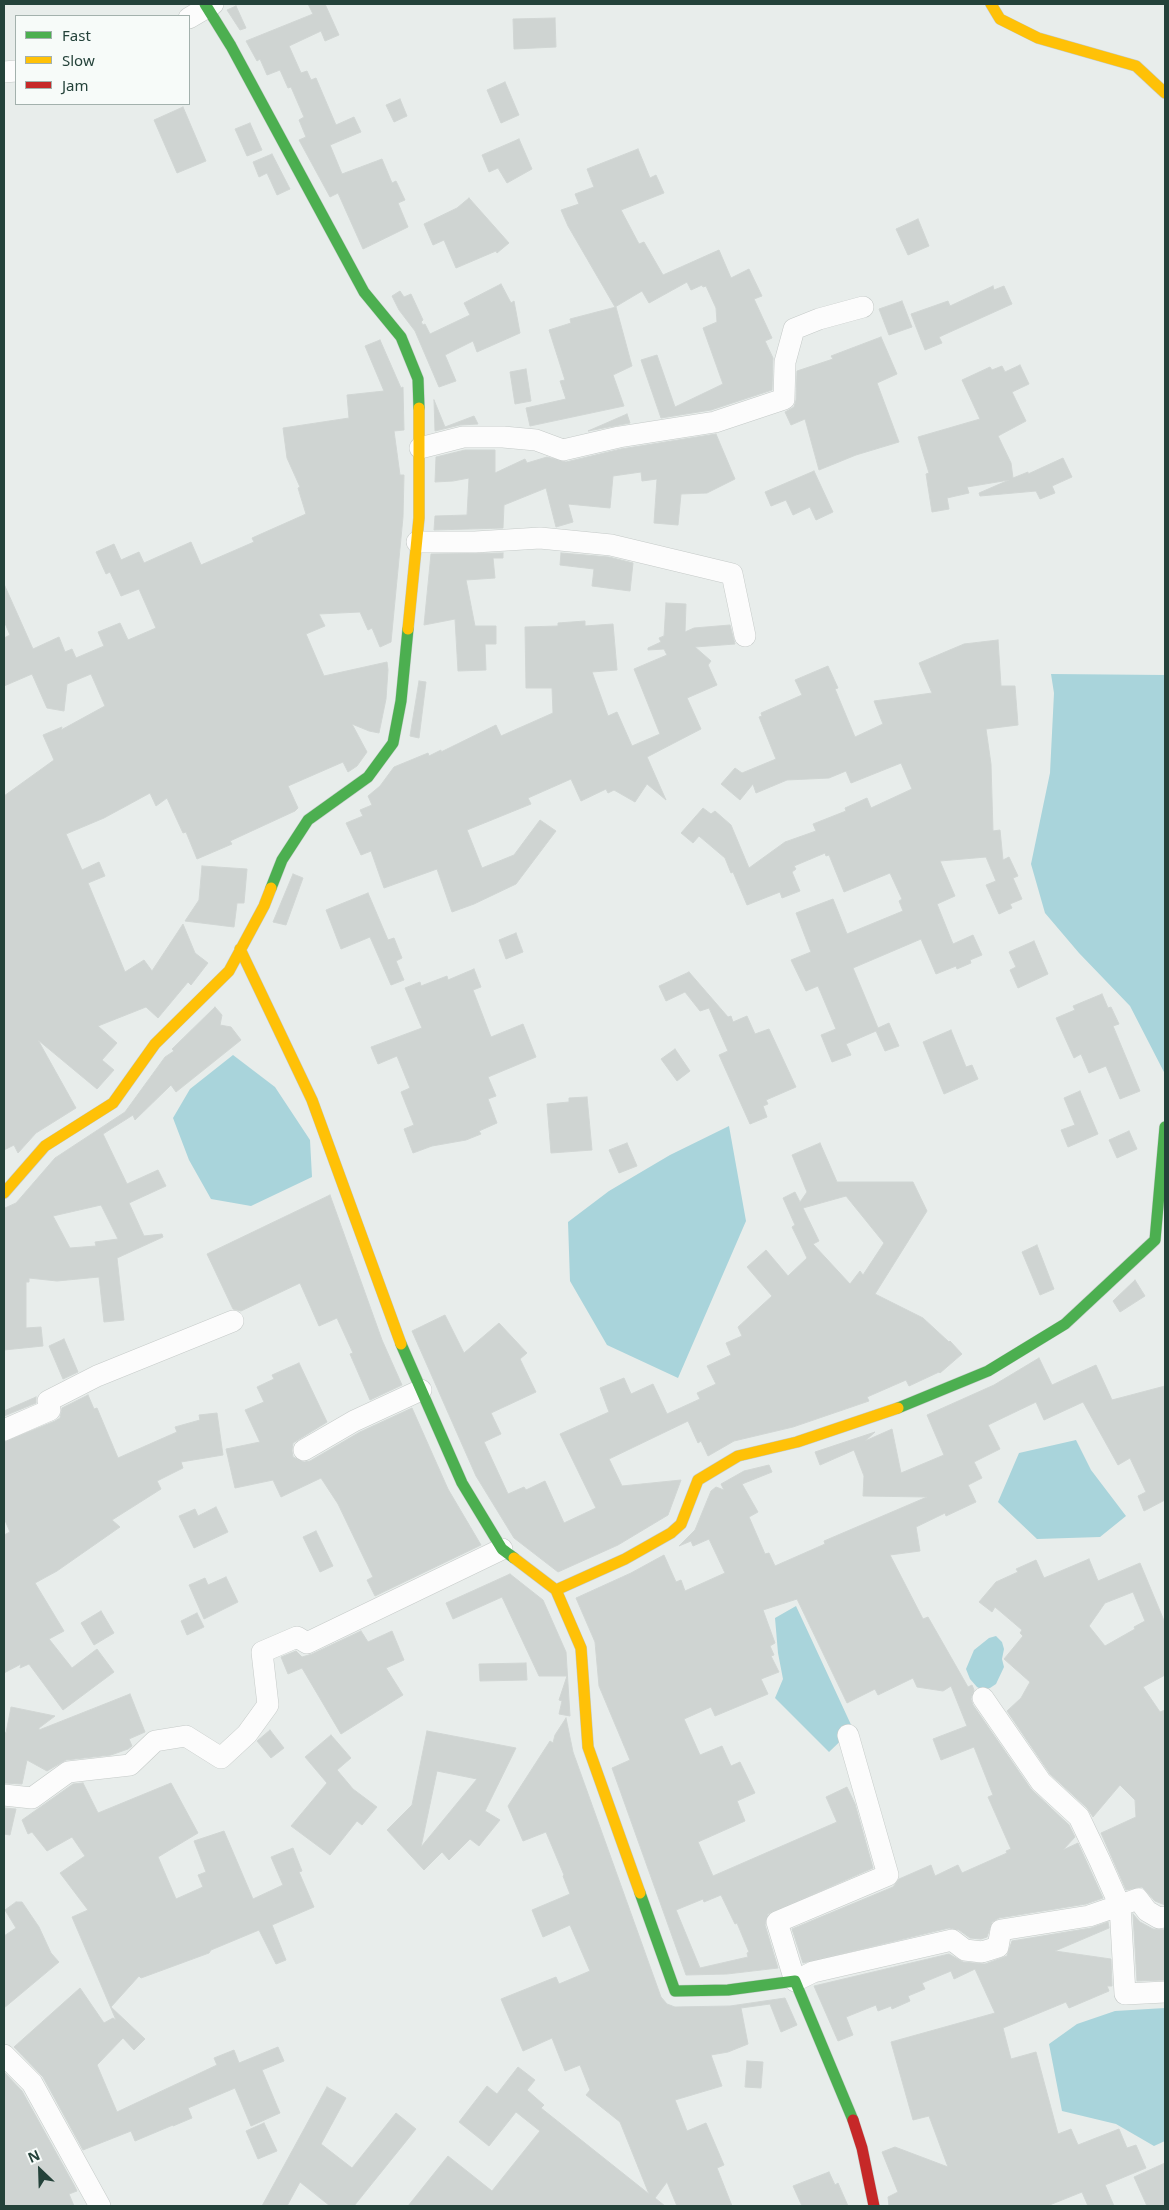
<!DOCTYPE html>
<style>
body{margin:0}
#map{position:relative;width:1169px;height:2210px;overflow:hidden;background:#e8edeb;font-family:"Noto Sans",sans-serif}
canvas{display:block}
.frame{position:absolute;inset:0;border:5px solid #24423a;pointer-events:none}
.legend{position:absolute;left:15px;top:15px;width:175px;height:90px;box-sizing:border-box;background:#f7fbf9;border:1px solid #a3b1ad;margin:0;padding:6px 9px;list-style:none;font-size:15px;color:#24423a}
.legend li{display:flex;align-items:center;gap:10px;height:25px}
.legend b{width:25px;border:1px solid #a3b1ad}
.north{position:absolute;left:15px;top:2145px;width:50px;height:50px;-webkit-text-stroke:4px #f7fbf9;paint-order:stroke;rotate:336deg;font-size:14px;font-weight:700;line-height:20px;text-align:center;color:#24423a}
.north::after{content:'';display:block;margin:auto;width:18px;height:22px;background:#24423a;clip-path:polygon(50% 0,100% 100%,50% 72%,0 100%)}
</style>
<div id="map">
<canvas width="1169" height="2210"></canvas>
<div class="frame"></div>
<ul class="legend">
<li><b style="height:6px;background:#4caf50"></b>Fast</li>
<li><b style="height:6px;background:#ffc107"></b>Slow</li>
<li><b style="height:6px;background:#c62828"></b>Jam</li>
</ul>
<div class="north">N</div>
</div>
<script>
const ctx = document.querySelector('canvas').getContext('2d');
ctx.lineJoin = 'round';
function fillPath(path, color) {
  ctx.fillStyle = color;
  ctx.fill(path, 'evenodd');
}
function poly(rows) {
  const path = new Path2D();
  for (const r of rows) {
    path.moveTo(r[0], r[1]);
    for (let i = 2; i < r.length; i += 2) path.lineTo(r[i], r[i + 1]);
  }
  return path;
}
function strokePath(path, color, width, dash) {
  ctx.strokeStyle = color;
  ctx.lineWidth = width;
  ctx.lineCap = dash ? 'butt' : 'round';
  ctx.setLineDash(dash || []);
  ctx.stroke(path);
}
fillPath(poly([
 [1051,674,1165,675,1165,1074,1130,1006,1079,953,1045,913,1031,864,1050,773,1054,693],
 [233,1055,275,1087,310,1140,312,1177,251,1206,211,1199,189,1160,173,1118,190,1089],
 [729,1126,746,1221,678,1378,607,1345,570,1281,568,1222,609,1191,670,1155],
 [1076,1440,1091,1470,1126,1516,1100,1537,1037,1539,998,1502,1019,1453],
 [796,1606,853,1729,829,1752,775,1698,783,1679,778,1653,775,1618],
 [996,1636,1002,1642,1004,1649,1002,1659,1004,1667,996,1684,990,1688,983,1690,977,1687,970,1679,966,1669,974,1650,989,1638],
 [1165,2008,1165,2141,1154,2146,1116,2124,1062,2111,1049,2044,1077,2024,1115,2011]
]), '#a9d4db');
const building = poly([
 [308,4,325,4,339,35,325,41,321,31,289,46,301,73,307,71,311,80,316,78,336,125,354,117,361,132,330,145,342,174,382,159,392,183,396,181,405,200,398,203,408,227,363,249,338,193,330,197,299,140,306,137,299,120,304,117,291,87,288,88,280,70,267,75,260,59,257,61,246,41,313,14,308,4],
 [236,6,246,28,240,30,227,10,236,6],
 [555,18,556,47,514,49,513,19,555,18],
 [505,82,519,115,501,123,487,90,505,82],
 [400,99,407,116,394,122,386,105,400,99],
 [183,107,206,161,177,173,154,120,183,107],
 [250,123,262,150,247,156,235,129,250,123],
 [519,139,532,169,507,183,498,168,489,172,482,155,519,139],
 [638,149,650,178,656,175,664,193,621,210,639,244,644,242,663,275,719,250,731,278,749,269,762,296,754,299,772,338,765,341,773,358,772,390,711,410,661,418,641,360,657,355,675,407,723,384,703,328,717,322,716,308,706,286,703,287,702,285,691,290,687,282,649,303,642,291,615,307,568,226,561,210,579,204,575,194,594,187,587,169,638,149],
 [272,154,290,189,277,195,267,173,259,177,253,162,272,154],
 [469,198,509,243,497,253,496,251,456,268,444,240,433,245,424,224,457,208,469,198],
 [918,219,929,246,908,255,896,229,918,219],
 [501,284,511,303,514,301,520,333,477,352,473,341,445,355,456,381,439,387,415,331,399,310,392,296,400,291,404,297,411,294,423,320,421,322,423,325,425,324,430,334,470,315,464,303,501,284],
 [993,286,994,290,1004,286,1012,304,939,337,942,343,925,350,911,314,948,301,950,306,993,286],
 [902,301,912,327,889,335,879,309,902,301],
 [616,307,632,366,613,375,624,406,530,426,526,408,566,399,560,381,565,380,549,330,571,323,570,319,616,307],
 [881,337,897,374,877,383,899,442,856,455,819,470,805,419,791,425,785,412,794,407,796,400,797,371,833,359,831,356,881,337],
 [380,340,401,388,403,387,404,430,394,431,400,475,404,475,403,517,391,642,380,647,372,628,368,630,360,612,319,614,325,626,306,634,324,676,387,662,388,670,386,699,379,733,369,731,352,724,367,752,357,766,348,772,343,762,288,786,298,808,295,811,230,841,232,844,197,859,186,832,183,833,167,798,156,806,150,793,104,818,66,834,82,870,99,862,105,876,88,883,125,972,144,960,152,971,183,924,195,953,208,963,191,985,188,982,158,1018,146,1007,98,1026,117,1043,102,1060,114,1070,97,1089,38,1040,76,1108,36,1133,18,1153,14,1145,4,1150,4,796,54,760,43,735,62,727,61,730,105,706,91,674,67,684,64,711,47,708,32,674,4,686,4,638,10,635,4,621,4,584,33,649,59,637,65,652,72,649,76,658,104,646,98,632,120,623,128,640,156,628,139,589,121,596,110,572,106,574,96,552,114,544,121,560,139,552,144,563,191,542,201,565,254,542,252,538,306,514,298,488,300,487,287,458,283,428,349,418,347,395,384,391,365,346,380,340],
 [1020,365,1029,384,1012,392,1026,421,998,436,1011,463,1013,478,1028,472,1028,474,1063,458,1072,477,1052,486,1055,493,1040,499,1036,491,980,496,979,493,1009,480,967,487,969,493,947,498,949,509,932,512,926,474,929,473,918,437,980,419,962,380,990,367,992,370,1002,366,1005,372,1020,365],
 [526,369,531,401,515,404,510,372,526,369],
 [434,400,445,427,474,416,478,424,460,425,435,431,434,400],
 [627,414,630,423,588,431,627,414],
 [716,434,735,479,707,493,681,494,678,525,654,523,657,479,642,481,641,472,613,476,610,508,568,504,573,522,556,527,546,488,504,505,503,528,434,530,435,516,467,515,469,478,453,481,435,482,436,457,465,450,495,450,495,473,525,459,527,463,547,457,566,462,621,449,716,434],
 [814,471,833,512,816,520,810,507,793,515,786,500,771,506,765,492,814,471],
 [503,553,503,558,493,558,495,578,466,580,475,626,496,626,496,644,485,644,486,670,458,671,455,619,424,625,431,554,503,553],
 [561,553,609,557,633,563,630,591,592,586,594,569,560,565,561,553],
 [666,603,686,604,685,632,694,628,730,625,735,644,695,647,711,661,708,665,717,685,687,698,701,729,647,757,666,800,647,784,635,802,614,790,608,793,606,789,581,801,571,779,528,798,531,804,467,830,482,868,514,855,540,820,556,831,516,884,474,904,452,912,437,869,384,888,371,851,361,855,346,823,363,816,360,810,372,805,368,796,380,786,394,767,428,753,429,756,441,750,441,752,496,725,501,736,553,713,552,688,526,688,525,627,558,626,558,623,585,621,585,626,613,624,617,670,592,672,608,716,617,712,632,746,660,734,634,669,667,655,664,649,648,650,648,648,661,642,659,638,664,636,666,603],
 [998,640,1001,686,1015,686,1018,725,986,729,991,764,993,831,1000,830,1003,860,1009,857,1018,876,1013,878,1022,899,1010,904,1012,908,999,914,986,885,996,881,986,857,940,861,955,896,937,904,953,944,973,935,982,955,970,960,971,963,957,969,956,966,936,974,921,939,853,968,878,1028,889,1023,899,1046,885,1051,876,1031,846,1044,851,1055,832,1062,821,1035,836,1029,818,986,806,991,791,960,811,952,796,913,833,899,847,934,903,911,899,901,902,899,890,873,844,892,829,855,826,856,825,853,794,866,796,869,792,872,800,891,782,898,780,892,747,905,733,872,731,873,725,858,699,836,693,843,681,833,703,808,711,814,715,811,731,825,749,868,785,842,816,831,813,824,846,811,845,808,867,798,871,808,912,789,901,763,851,783,846,771,829,778,787,780,756,793,753,784,740,800,721,784,735,768,742,773,776,759,759,717,762,716,761,713,802,695,795,680,828,666,838,688,835,689,855,737,883,724,874,701,932,693,919,663,964,644,998,640],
 [419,681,426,682,419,738,410,736,419,681],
 [202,866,247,869,244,903,237,903,234,927,185,921,199,900,202,866],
 [293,874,303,878,286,925,273,922,293,874],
 [368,893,388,940,394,938,402,958,396,961,404,980,391,985,370,937,341,949,326,910,368,893],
 [516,933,523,952,506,959,499,940,516,933],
 [1034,941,1048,974,1018,988,1010,970,1016,967,1009,952,1034,941],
 [474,969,481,987,473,990,491,1037,523,1024,536,1057,488,1077,496,1096,488,1099,497,1123,479,1131,481,1134,466,1140,432,1146,413,1153,404,1129,414,1125,401,1092,410,1088,397,1056,378,1064,371,1047,422,1028,405,988,420,982,421,986,447,976,448,980,474,969],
 [689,972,728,1017,731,1016,733,1022,747,1016,755,1034,769,1029,796,1087,766,1100,768,1104,763,1106,767,1117,750,1124,719,1055,728,1051,709,1008,700,1011,685,992,666,1001,659,986,689,972],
 [1102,994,1108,1008,1111,1007,1119,1024,1113,1026,1140,1091,1120,1099,1106,1066,1089,1073,1081,1054,1074,1058,1056,1018,1075,1010,1073,1006,1102,994],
 [215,1007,222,1015,220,1025,231,1027,241,1040,176,1092,171,1085,135,1120,133,1115,103,1134,127,1184,158,1170,166,1186,129,1203,144,1236,162,1234,163,1237,117,1258,124,1320,104,1322,99,1277,57,1281,29,1278,29,1282,26,1282,26,1328,41,1327,43,1346,4,1350,4,1211,5,1208,16,1203,55,1158,125,1112,165,1057,174,1051,172,1049,215,1007],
 [101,1205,118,1239,95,1242,96,1246,70,1248,53,1216,101,1205],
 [951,1030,966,1067,972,1065,978,1079,944,1094,923,1042,951,1030],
 [675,1049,690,1071,677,1081,661,1059,675,1049],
 [1080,1091,1098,1134,1068,1147,1061,1130,1075,1125,1064,1098,1080,1091],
 [587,1097,592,1150,551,1153,547,1104,569,1102,569,1098,587,1097],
 [1129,1131,1137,1149,1117,1158,1109,1140,1129,1131],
 [627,1143,637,1166,619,1173,609,1150,627,1143],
 [820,1143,837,1182,913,1182,927,1211,875,1294,923,1318,949,1342,950,1341,962,1354,940,1373,939,1372,909,1386,906,1380,867,1397,869,1401,793,1427,734,1441,708,1456,701,1441,698,1443,688,1421,609,1459,622,1486,681,1480,668,1515,618,1545,558,1572,514,1538,476,1476,412,1331,445,1315,464,1353,499,1323,527,1353,520,1359,536,1392,491,1413,501,1434,484,1442,508,1494,524,1487,526,1490,545,1481,564,1523,596,1508,560,1434,609,1412,600,1388,624,1378,631,1394,653,1384,667,1414,700,1399,697,1393,716,1384,707,1366,731,1355,726,1343,742,1336,738,1327,772,1296,747,1267,766,1250,788,1276,807,1258,792,1227,795,1225,783,1198,795,1192,800,1202,807,1192,792,1155,820,1143],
 [846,1196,884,1243,863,1275,860,1271,850,1284,813,1244,819,1241,803,1208,846,1196],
 [330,1195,382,1340,402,1385,370,1400,350,1354,353,1353,337,1318,319,1326,300,1283,241,1311,233,1309,207,1254,330,1195],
 [1037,1245,1054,1289,1040,1295,1022,1252,1037,1245],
 [1135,1280,1145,1296,1120,1312,1113,1301,1135,1280],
 [64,1339,78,1372,63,1379,49,1346,64,1339],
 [1039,1358,1052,1385,1096,1365,1112,1400,1165,1386,1165,1500,1144,1511,1138,1496,1146,1492,1130,1458,1118,1465,1083,1402,1044,1420,1036,1402,988,1425,1000,1449,974,1462,982,1478,968,1485,976,1502,946,1516,945,1513,916,1527,920,1551,890,1555,923,1619,928,1617,968,1687,972,1685,974,1690,971,1699,973,1705,1031,1789,1069,1825,1075,1837,1063,1850,1078,1843,1103,1898,1086,1904,999,1918,992,1922,987,1937,981,1939,970,1938,959,1930,949,1928,803,1963,792,1929,893,1887,899,1879,931,1865,935,1876,958,1865,962,1873,1007,1853,1006,1851,1011,1849,988,1797,993,1795,974,1747,941,1760,933,1739,967,1726,951,1686,943,1691,917,1687,913,1678,878,1695,875,1689,847,1703,797,1599,763,1610,775,1643,770,1646,774,1655,771,1656,779,1672,761,1679,768,1694,715,1716,711,1707,684,1719,700,1755,722,1746,731,1766,740,1762,755,1793,737,1801,745,1821,698,1842,713,1876,837,1822,826,1797,847,1787,855,1804,873,1868,768,1914,765,1925,778,1968,727,1974,686,1975,612,1768,630,1760,599,1686,595,1642,576,1598,631,1573,664,1555,676,1582,681,1580,685,1591,725,1573,709,1539,693,1546,691,1541,679,1546,695,1530,711,1491,716,1487,724,1490,721,1484,744,1471,769,1465,772,1472,742,1484,758,1512,749,1517,765,1554,769,1553,775,1566,825,1544,824,1541,927,1497,863,1496,864,1476,854,1450,820,1465,815,1452,875,1432,865,1441,892,1429,901,1473,944,1455,927,1415,994,1385,1039,1358],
 [721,1895,735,1924,737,1923,749,1952,747,1953,748,1957,700,1968,676,1910,703,1899,704,1902,721,1895],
 [299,1363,327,1422,293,1443,292,1451,293,1457,304,1462,310,1461,360,1432,412,1408,448,1489,481,1545,375,1596,367,1580,373,1577,338,1504,321,1478,281,1497,273,1480,235,1488,226,1449,260,1442,245,1410,264,1402,257,1387,274,1379,272,1375,299,1363],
 [88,1395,94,1409,97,1408,118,1458,177,1432,175,1427,200,1420,199,1415,217,1413,223,1455,181,1462,183,1468,157,1481,161,1489,112,1520,120,1527,57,1571,35,1583,64,1631,49,1639,72,1668,97,1649,114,1672,63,1710,29,1664,20,1668,21,1664,4,1673,4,1535,10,1532,4,1518,4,1442,55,1421,60,1418,62,1408,88,1395],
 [36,1397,36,1403,4,1416,4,1411,36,1397],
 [216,1507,228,1532,194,1548,179,1516,195,1509,198,1516,216,1507],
 [316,1531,333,1566,320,1572,303,1537,316,1531],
 [1089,1559,1098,1581,1140,1563,1165,1623,1165,1675,1143,1687,1160,1712,1165,1710,1165,1905,1155,1901,1142,1887,1126,1890,1101,1833,1136,1817,1135,1800,1120,1785,1093,1817,1087,1808,1050,1774,1007,1711,1021,1698,1030,1682,1004,1659,1023,1636,1020,1633,1022,1630,995,1607,992,1612,979,1602,996,1582,1018,1572,1016,1569,1036,1560,1044,1578,1089,1559],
 [1133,1592,1145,1621,1134,1627,1135,1629,1105,1646,1089,1626,1105,1603,1133,1592],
 [510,1574,543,1600,566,1652,570,1716,559,1714,562,1701,559,1700,567,1676,539,1676,502,1597,453,1619,446,1603,510,1574],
 [226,1577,238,1602,204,1619,189,1585,205,1578,208,1585,226,1577],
 [101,1611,114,1633,94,1645,81,1623,101,1611],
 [197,1613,204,1627,187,1635,181,1621,197,1613],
 [361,1631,368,1642,392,1631,404,1660,386,1668,403,1695,341,1734,302,1668,288,1674,281,1657,296,1651,302,1657,312,1654,361,1631],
 [526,1663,527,1680,480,1681,479,1664,526,1663],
 [130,1694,145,1732,129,1739,132,1746,128,1749,111,1755,66,1760,47,1771,27,1760,22,1784,4,1783,4,1732,6,1733,11,1707,55,1716,39,1728,39,1730,130,1694],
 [566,1718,573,1752,661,1997,667,2004,675,2007,730,2006,785,1998,797,2025,781,2032,770,2004,741,2008,748,2044,728,2052,711,2055,722,2086,675,2100,687,2131,706,2123,724,2165,717,2168,732,2206,677,2206,667,2182,655,2198,665,2206,408,2206,448,2156,492,2191,540,2131,516,2112,489,2146,459,2122,487,2086,497,2094,518,2067,535,2080,527,2090,544,2105,541,2108,649,2194,620,2122,586,2095,590,2090,580,2065,565,2071,552,2038,523,2051,501,1999,556,1977,559,1984,590,1971,570,1925,543,1937,532,1910,570,1894,563,1876,564,1875,546,1832,523,1841,508,1806,550,1741,553,1743,555,1735,566,1718],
 [270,1730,284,1748,271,1758,257,1741,270,1730],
 [427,1731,516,1748,485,1811,500,1820,479,1846,470,1839,449,1860,442,1852,424,1870,387,1830,412,1805,427,1731],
 [437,1771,477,1779,421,1847,437,1771],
 [331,1735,351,1758,337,1770,353,1789,377,1807,362,1825,357,1821,330,1855,291,1826,327,1783,305,1757,331,1735],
 [83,1783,98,1813,171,1783,198,1833,158,1857,176,1899,203,1887,198,1875,206,1872,194,1841,224,1831,253,1899,283,1885,271,1857,293,1848,302,1871,299,1872,314,1907,272,1925,286,1960,276,1964,259,1930,211,1950,209,1953,141,1978,139,1976,111,2007,145,2039,134,2050,123,2038,97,2065,117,2112,217,2065,214,2058,234,2050,239,2063,278,2047,284,2061,262,2070,280,2113,251,2126,235,2088,188,2108,192,2118,173,2126,173,2125,135,2141,131,2131,83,2150,43,2077,14,2047,80,1988,104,2023,113,2018,116,2020,72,1917,88,1910,60,1873,85,1856,72,1837,47,1851,32,1832,28,1834,22,1820,73,1784,83,1783],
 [4,1808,16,1809,10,1835,4,1834,4,1808],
 [16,1902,22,1902,39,1927,51,1953,59,1962,4,2008,4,1936,16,1928,5,1910,16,1902],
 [1133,1914,1140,1922,1153,1929,1165,1930,1165,1980,1137,1981,1133,1914],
 [1108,1922,1109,1928,1055,1951,1111,1959,1112,1986,1107,1986,1109,1991,1069,2008,1066,2002,1003,2028,1011,2059,1036,2052,1058,2134,1071,2129,1078,2145,1119,2129,1127,2148,1136,2145,1146,2168,1105,2185,1114,2206,1088,2206,1082,2192,1047,2206,889,2206,888,2197,898,2192,882,2152,895,2147,948,2167,929,2116,913,2120,891,2042,995,2013,975,1969,954,1979,951,1971,922,1983,925,1989,908,1996,910,2001,892,2009,891,2006,878,2011,876,2005,846,2017,853,2035,838,2041,814,1986,949,1954,963,1962,985,1964,1007,1956,1012,1941,1091,1928,1108,1922],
 [747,2061,763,2062,761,2088,745,2087,747,2061],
 [4,2072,22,2091,74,2185,77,2191,69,2194,74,2206,4,2206,4,2072],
 [327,2087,346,2098,321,2144,352,2168,396,2113,416,2129,354,2206,330,2206,300,2182,287,2206,262,2206,327,2087],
 [264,2123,277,2151,258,2159,246,2131,264,2123],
 [1165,2163,1165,2206,1147,2206,1134,2177,1165,2163],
 [829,2172,835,2185,838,2183,848,2206,802,2206,793,2186,829,2172]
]);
fillPath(building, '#cfd4d2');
strokePath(building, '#d1d6d4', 1);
const street = poly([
 [189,18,213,4],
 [4,72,16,71],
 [420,448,463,437,503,437,536,440,563,450,619,437,715,422,784,399,785,362,794,329,819,319,863,307],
 [417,542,475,542,540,538,611,545,732,574,745,636],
 [4,1430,50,1410,48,1401,97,1376,233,1321],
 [304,1450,354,1421,421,1390],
 [983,1698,1041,1782,1079,1817,1100,1861,1120,1906,1125,1994,1165,1992],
 [848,1735,888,1875,777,1922,795,1981,813,1972,952,1940,965,1950,982,1952,998,1947,1001,1930,1089,1916,1138,1899,1147,1911,1159,1918,1165,1917],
 [4,1795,32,1798,68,1772,130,1765,155,1741,186,1736,221,1758,247,1734,268,1705,262,1652,297,1637,307,1643,502,1549],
 [4,2055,32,2083,100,2206]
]);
const fast = poly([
 [205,4,231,46,364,292,401,337,418,379,419,408],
 [271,888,282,860,308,820,368,777,393,743,401,701,408,629],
 [401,1344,462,1483,502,1549,514,1558],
 [898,1408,988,1371,1065,1324,1155,1240,1165,1127],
 [640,1893,675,1991,728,1990,795,1981,853,2120]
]);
const slow = poly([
 [991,4,1000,19,1038,38,1136,66,1165,93],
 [408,629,419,518,419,408],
 [240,949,312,1100,401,1344],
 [4,1193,45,1146,113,1103,155,1044,229,971,264,906,271,888],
 [514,1558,556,1590,581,1648,588,1747,640,1893],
 [556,1590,625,1559,671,1533,681,1524,698,1480,738,1456,797,1442,898,1408]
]);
const jam = poly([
 [853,2120,862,2148,874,2206]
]);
strokePath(street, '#c5cac8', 22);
strokePath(fast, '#c3cbc8', 12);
strokePath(slow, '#c3cbc8', 12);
strokePath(jam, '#c3cbc8', 12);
strokePath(street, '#fcfcfc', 21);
strokePath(fast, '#4caf50', 11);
strokePath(slow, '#ffc107', 11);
strokePath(jam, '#c62828', 11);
</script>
